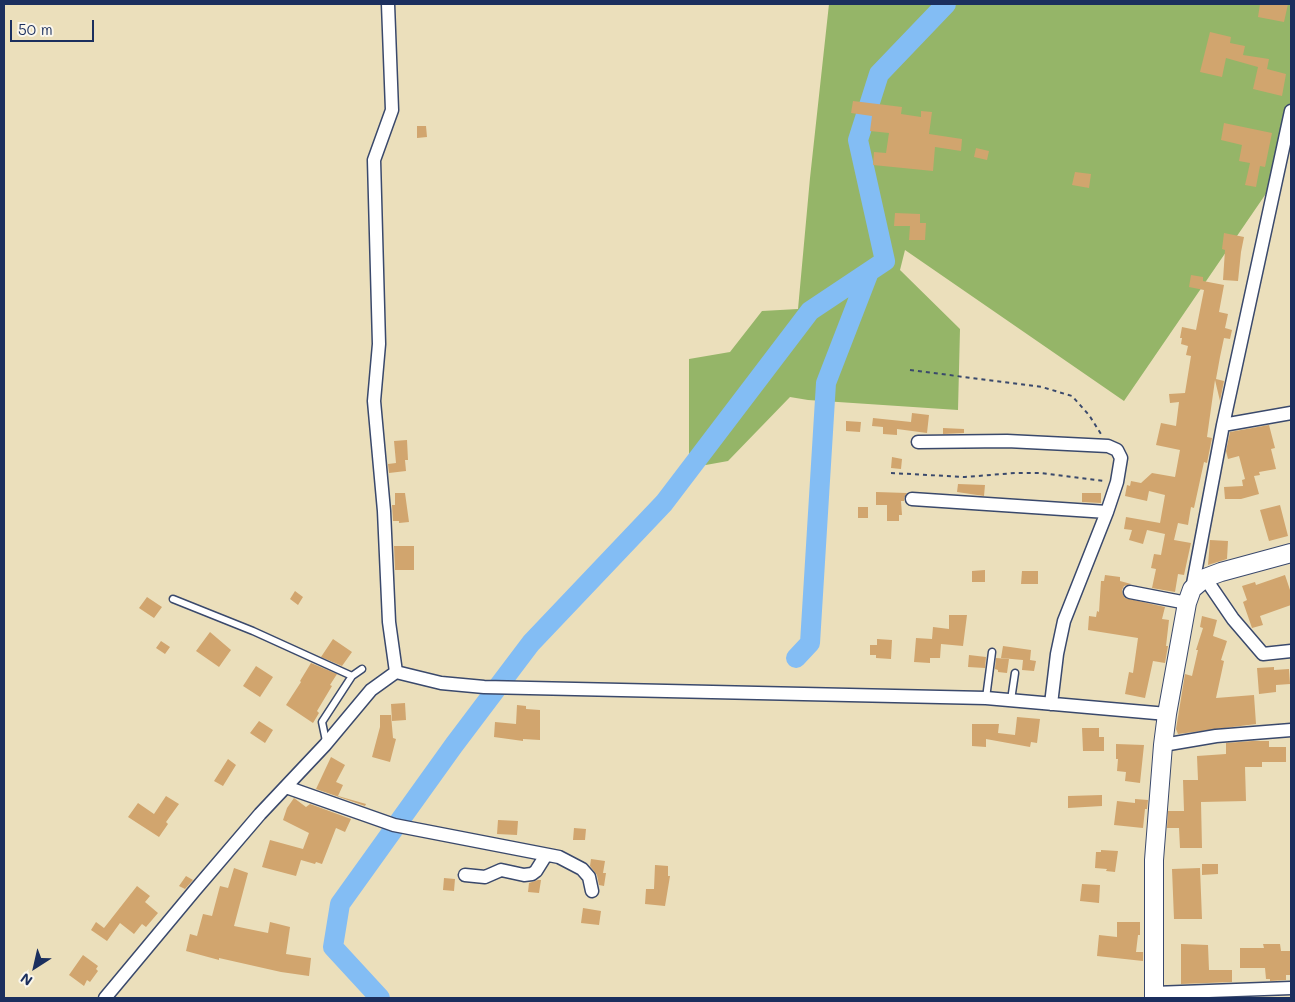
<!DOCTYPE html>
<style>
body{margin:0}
#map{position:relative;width:1295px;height:1002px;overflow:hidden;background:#ebdfbb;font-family:Mali,sans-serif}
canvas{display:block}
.frame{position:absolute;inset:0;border:5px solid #1b2f5e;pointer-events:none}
.north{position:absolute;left:10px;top:942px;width:50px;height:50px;-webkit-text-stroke:4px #fbf7ec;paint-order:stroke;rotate:215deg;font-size:14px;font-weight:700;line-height:20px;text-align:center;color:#1b2f5e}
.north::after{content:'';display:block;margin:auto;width:18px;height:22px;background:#1b2f5e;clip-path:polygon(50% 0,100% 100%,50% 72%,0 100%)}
.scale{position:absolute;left:10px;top:20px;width:84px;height:22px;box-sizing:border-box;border:2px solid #1b2f5e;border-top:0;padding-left:6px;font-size:15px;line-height:18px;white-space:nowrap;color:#1b2f5e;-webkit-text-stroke:4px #fbf7ec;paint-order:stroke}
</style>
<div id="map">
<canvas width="1295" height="1002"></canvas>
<div class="frame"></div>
<div class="north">N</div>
<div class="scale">50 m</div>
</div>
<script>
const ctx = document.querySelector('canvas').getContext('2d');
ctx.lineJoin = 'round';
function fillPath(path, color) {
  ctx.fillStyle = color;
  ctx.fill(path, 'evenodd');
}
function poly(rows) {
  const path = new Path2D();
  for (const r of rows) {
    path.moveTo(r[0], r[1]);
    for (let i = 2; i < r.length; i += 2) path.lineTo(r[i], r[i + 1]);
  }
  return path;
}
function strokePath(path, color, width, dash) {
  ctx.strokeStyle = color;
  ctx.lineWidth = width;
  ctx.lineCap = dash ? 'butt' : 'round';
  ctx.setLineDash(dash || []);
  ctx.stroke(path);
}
fillPath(poly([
 [829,4,1291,4,1291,108,1276,179,1124,401,905,250,900,270,960,329,958,410,808,400,790,397,728,461,689,468,689,359,730,352,762,311,798,309,810,178]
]), '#95b568');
strokePath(poly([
 [796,658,810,643,826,383,869,272],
 [380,998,333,947,340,904,454,745,531,643,664,503,810,311,885,261,858,140,879,74,946,4]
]), '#83bdf4', 20);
fillPath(poly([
 [1260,4,1288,4,1284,22,1258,17],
 [1210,32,1231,37,1230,43,1245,46,1243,55,1269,59,1267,69,1286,74,1282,96,1253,89,1258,67,1226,58,1222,77,1200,72],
 [853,101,902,107,901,114,921,117,921,111,932,112,929,134,962,139,961,151,935,147,933,171,873,165,874,152,886,153,889,133,870,131,872,116,851,113],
 [1224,123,1272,133,1265,167,1260,166,1256,187,1245,185,1250,163,1239,161,1242,145,1221,140],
 [417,126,426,126,427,137,417,138],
 [976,148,989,151,987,160,974,157],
 [1075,172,1091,174,1089,188,1072,185],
 [895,213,920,214,920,223,926,223,925,240,909,240,910,226,894,226],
 [1224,233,1244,237,1241,252,1238,281,1223,280,1225,250,1222,249],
 [1191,275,1203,277,1203,281,1224,285,1219,312,1228,314,1225,328,1232,330,1230,339,1224,338,1220,357,1216,379,1224,381,1220,401,1215,380,1207,437,1212,438,1207,463,1204,462,1194,508,1191,507,1188,525,1178,523,1174,540,1191,543,1184,575,1178,574,1175,592,1146,587,1152,588,1156,569,1151,568,1154,554,1161,555,1165,534,1147,530,1143,544,1129,540,1132,530,1124,529,1126,517,1160,523,1165,495,1149,491,1147,501,1125,496,1127,485,1130,486,1131,481,1141,483,1152,473,1175,477,1180,450,1156,445,1161,423,1176,426,1179,402,1170,403,1169,394,1185,393,1191,356,1186,355,1188,346,1181,344,1182,338,1180,338,1182,327,1196,330,1204,290,1189,287],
 [912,413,929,415,927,433,897,429,897,435,883,434,883,427,872,426,873,418,911,422],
 [846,421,861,422,860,432,846,431],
 [1269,425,1275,448,1271,449,1276,469,1259,472,1260,475,1254,476,1259,494,1241,499,1225,499,1224,487,1243,486,1242,480,1245,479,1239,456,1228,459,1226,451,1230,432],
 [943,428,964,429,964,433,943,434],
 [407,440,408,460,405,460,406,471,389,473,388,464,396,463,394,441],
 [892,457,902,459,901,469,891,468],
 [958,484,985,485,984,496,957,492],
 [876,492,907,493,904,498,904,501,901,501,902,515,899,515,899,521,887,521,887,505,876,505],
 [395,493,405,493,409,522,399,523,399,521,393,521,392,505,395,505],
 [1082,493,1101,493,1101,503,1082,502],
 [1280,505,1288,536,1269,541,1260,510],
 [858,507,868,507,868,518,858,518],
 [1210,540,1228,541,1227,559,1208,565],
 [394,546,414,546,414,570,395,570],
 [985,570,985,582,972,582,972,571],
 [1022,571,1038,571,1038,584,1021,584],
 [1105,575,1120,577,1120,581,1131,584,1124,586,1122,590,1123,595,1125,598,1165,607,1162,619,1169,620,1166,646,1168,646,1165,663,1153,661,1145,698,1125,694,1129,672,1133,673,1138,638,1088,630,1089,616,1096,617,1097,611,1099,612,1101,581,1104,581],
 [1285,575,1291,593,1291,605,1260,616,1263,625,1252,628,1243,602,1247,600,1242,586,1255,582,1256,585],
 [295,591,303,597,298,605,290,599],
 [147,597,162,607,154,618,139,608],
 [949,615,967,615,963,646,941,644,940,658,930,658,930,663,914,662,916,638,932,639,933,627,949,629],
 [1202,616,1217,620,1213,636,1227,641,1221,660,1224,661,1216,698,1254,695,1256,724,1178,734,1176,729,1185,674,1192,676,1198,650,1196,650,1203,628,1200,627],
 [210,632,231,650,219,667,196,651],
 [333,639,352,652,342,666,321,657],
 [877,639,892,640,891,659,876,658,876,655,870,655,870,645,877,645],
 [161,641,170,647,165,654,156,648],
 [1003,646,1031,650,1030,660,1036,661,1034,671,1022,670,1023,660,1001,658],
 [969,655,986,657,985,668,968,667],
 [996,658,1009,659,1007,673,998,672,998,670,995,669],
 [311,663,337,674,330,685,332,686,317,711,319,713,313,723,286,705,301,682,300,681],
 [256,666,273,677,260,697,243,686],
 [1274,667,1274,670,1289,669,1290,684,1276,685,1276,692,1259,694,1257,668],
 [405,703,406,720,392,721,391,704],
 [517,705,526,706,526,709,540,710,540,740,523,739,523,741,494,737,495,722,516,724],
 [380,715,391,715,393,738,396,739,390,762,372,757,380,727],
 [1017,717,1040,719,1037,743,1031,742,1030,747,986,739,986,747,972,746,972,724,999,724,998,733,1015,735],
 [259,721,273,730,265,743,250,733],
 [1082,728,1099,728,1099,737,1104,737,1104,751,1083,751],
 [1252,741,1269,741,1269,747,1286,747,1286,762,1262,762,1262,767,1245,767,1246,801,1201,802,1202,848,1180,848,1179,828,1167,828,1168,811,1184,811,1183,780,1198,780,1197,756,1226,754,1226,743],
 [1116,744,1144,745,1140,783,1125,781,1126,772,1117,771,1118,759,1116,759],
 [331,757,345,765,336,782,343,785,338,796,366,804,365,806,316,789],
 [228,759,236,765,223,786,214,781],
 [1102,795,1102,806,1068,808,1068,796],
 [166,796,179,804,166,822,168,824,159,837,128,817,138,803,154,814],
 [294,798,306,807,310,804,351,819,345,832,336,828,322,864,316,862,315,864,301,860,296,876,262,867,270,840,303,849,309,833,283,820,287,808],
 [1135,799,1148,800,1147,809,1145,809,1143,828,1114,825,1117,801,1135,803],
 [498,820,518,821,517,835,497,834],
 [574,828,586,829,585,840,573,840],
 [1101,850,1118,851,1115,872,1106,871,1107,869,1095,868,1096,852,1101,852],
 [591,859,605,861,603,873,606,873,604,886,599,885,597,875,590,866],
 [1202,864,1218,864,1218,874,1202,875],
 [655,865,668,866,668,876,670,876,665,906,645,904,646,889,654,889],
 [234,868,248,873,234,926,268,933,270,922,290,927,286,954,311,958,309,976,281,972,219,958,219,960,186,951,190,934,197,936,203,914,212,916,220,886,228,888],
 [1200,868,1202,919,1174,919,1172,869],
 [186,876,193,880,185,889,179,886],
 [444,878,455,879,454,891,443,890],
 [538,880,541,880,539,893,528,892,529,883],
 [1082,884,1100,885,1099,903,1080,901],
 [137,886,150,896,145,902,158,913,146,927,142,924,134,934,120,923,107,941,91,930,96,922,104,928],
 [583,908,601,911,599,925,581,923],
 [1117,922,1140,922,1140,935,1138,935,1136,952,1143,952,1143,961,1097,956,1099,935,1117,937],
 [1181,944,1208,945,1209,970,1232,970,1232,982,1181,984],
 [1263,944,1280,944,1281,951,1291,951,1291,975,1286,975,1286,980,1270,981,1270,979,1266,979,1265,968,1240,968,1240,948,1264,948],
 [83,955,98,966,96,969,98,971,90,982,87,980,84,986,69,975]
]), '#d1a56e');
const lane = poly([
 [173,599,253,631,352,676],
 [986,698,992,652],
 [1011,700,1015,673],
 [326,741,322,722,352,676,362,669]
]);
const street = poly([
 [388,4,392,110,374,160,379,344,374,401,384,511,389,622,396,672],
 [1223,425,1291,413],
 [918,442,1007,441,1108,446,1117,450,1121,458,1117,482,1107,512,1064,621,1057,654,1051,704],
 [912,499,1107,512],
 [1205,578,1233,619,1263,654,1291,651],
 [1192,589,1223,425,1291,111],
 [1130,592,1187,603],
 [1163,745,1216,736,1291,730],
 [286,787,394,825,559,857,582,869,589,877,592,891],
 [465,875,485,877,501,870,524,875,532,874,536,871,546,855],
 [1154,993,1291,988],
 [105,998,195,890,260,814,325,745,371,690,396,672,441,683,484,687,986,698,1167,714]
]);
const secondary = poly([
 [1154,998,1154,860,1163,745,1167,714,1187,603,1192,589,1205,578,1221,572,1291,553]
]);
strokePath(lane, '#3a496c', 9);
strokePath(street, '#3a496c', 15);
strokePath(secondary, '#3a496c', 20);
strokePath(poly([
 [910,370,1042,387,1072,396,1089,415,1101,434],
 [891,473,965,477,1015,473,1040,473,1104,481]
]), '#3a496c', 2, [4, 4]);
strokePath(lane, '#fff', 6);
strokePath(street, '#fff', 12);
strokePath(secondary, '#fff', 18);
</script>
